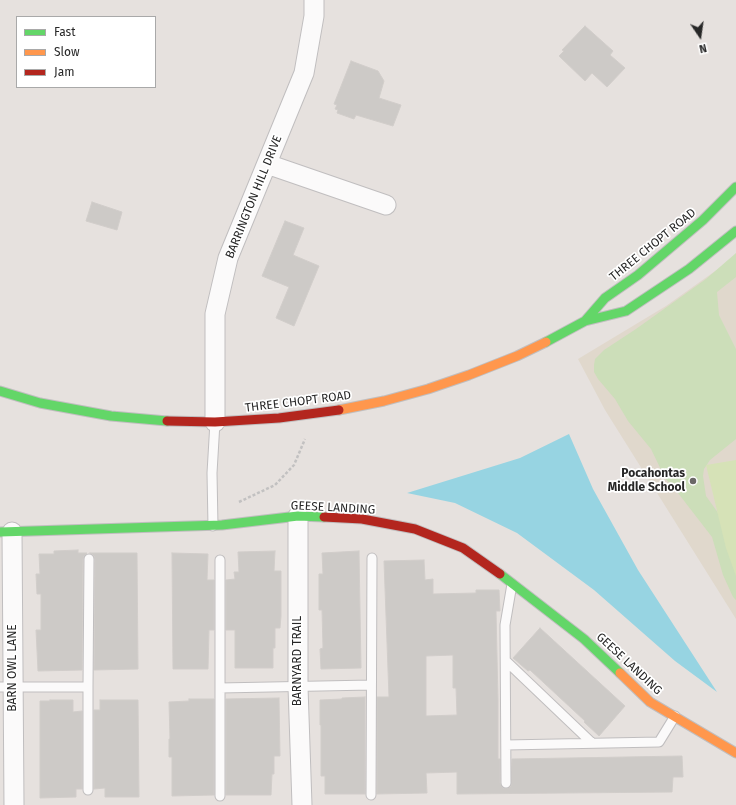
<!DOCTYPE html>
<style>
body{margin:0}
#map{position:relative;width:736px;height:805px;overflow:hidden;background:#e6e1de;font-family:"Fira Sans",sans-serif}
canvas{display:block}
.legend{position:absolute;left:16px;top:16px;width:140px;height:72px;box-sizing:border-box;background:#fff;border:1px solid #a9a9a9;margin:0;padding:5px 7px;list-style:none;font-size:12px;color:#272727}
.legend li{display:flex;align-items:center;gap:8px;height:20px}
.legend b{width:20px;border:1px solid #a9a9a9}
.north{position:absolute;left:680px;top:16px;width:40px;height:40px;-webkit-text-stroke:3px #fff;paint-order:stroke;rotate:167deg;font-size:11px;font-weight:700;line-height:16px;text-align:center;color:#272727}
.north::after{content:'';display:block;margin:auto;width:14px;height:18px;background:#272727;clip-path:polygon(50% 0,100% 100%,50% 72%,0 100%)}
</style>
<div id="map">
<canvas width="736" height="805"></canvas>
<ul class="legend">
<li><b style="height:5px;background:#63d668"></b>Fast</li>
<li><b style="height:5px;background:#ff974d"></b>Slow</li>
<li><b style="height:5px;background:#b3261e"></b>Jam</li>
</ul>
<div class="north">N</div>
</div>
<script>
const ctx = document.querySelector('canvas').getContext('2d');
ctx.lineJoin = 'round';
function fillPath(path, color) {
  ctx.fillStyle = color;
  ctx.fill(path, 'evenodd');
}
function poly(rows) {
  const path = new Path2D();
  for (const r of rows) {
    path.moveTo(r[0], r[1]);
    for (let i = 2; i < r.length; i += 2) path.lineTo(r[i], r[i + 1]);
  }
  return path;
}
function strokePath(path, color, width, dash) {
  ctx.strokeStyle = color;
  ctx.lineWidth = width;
  ctx.lineCap = dash ? 'butt' : 'round';
  ctx.setLineDash(dash || []);
  ctx.stroke(path);
}
function drawText(font, color, halo, rows, align = 'center') {
  ctx.font = font + ' "Fira Sans",sans-serif';
  ctx.lineWidth = 3.5;
  ctx.setLineDash([]);
  ctx.textBaseline = 'middle';
  ctx.strokeStyle = halo;
  ctx.fillStyle = color;
  for (const [text, x, y, turn = 0] of rows) {
    ctx.save();
    ctx.translate(x, y);
    ctx.rotate((+turn || 0) * Math.PI / 180);
    ctx.textAlign = isNaN(turn) ? turn : align;
    if (halo) ctx.strokeText(text, 0, 0);
    ctx.fillText(text, 0, 0);
    ctx.restore();
  }
}
fillPath(poly([
 [736,254,736,619,605,410,578,359,666,306,725,264]
]), '#e0d8cc');
fillPath(poly([
 [736,253,736,277,717,292,719,315,736,349,736,439,710,460,704,469,703,476,706,496,736,538,736,600,733,597,723,575,712,537,678,493,665,478,651,449,628,421,615,399,598,379,594,372,594,365,595,359,604,350,636,329,706,279]
]), '#ccdeb9');
fillPath(poly([
 [736,460,736,576,726,548,706,465]
]), '#d6e2b7');
fillPath(poly([
 [569,434,593,489,638,570,717,692,675,661,594,590,517,533,455,503,407,493,520,458]
]), '#97d4e2');
const building = poly([
 [585,26,613,51,610,55,625,68,607,87,592,73,585,81,559,56,564,51,562,50,585,26],
 [351,61,378,71,384,81,379,98,401,105,393,126,356,115,354,119,337,113,338,110,335,109,337,105,334,104,351,61],
 [92,202,122,212,117,230,86,221,92,202],
 [285,221,304,228,293,255,319,266,294,326,276,318,289,287,262,276,285,221],
 [78,550,78,553,87,553,84,556,83,559,82,670,38,671,36,630,41,630,41,594,37,594,36,574,40,574,39,554,54,554,54,551,78,550],
 [275,551,274,571,281,571,281,616,280,628,275,628,275,648,273,648,273,668,235,668,235,630,226,630,226,580,235,579,234,572,239,572,238,552,275,551],
 [359,551,361,668,321,669,320,649,323,648,322,610,319,610,319,574,323,574,322,553,359,551],
 [90,553,137,553,138,669,94,670,95,559,94,556,90,553],
 [172,553,208,554,207,580,214,580,214,630,209,630,208,669,173,669,172,553],
 [424,560,425,580,433,579,433,594,476,593,476,590,499,590,500,611,496,611,498,700,498,759,500,759,500,783,503,788,506,789,511,786,512,759,682,756,683,777,673,777,672,792,457,794,457,772,426,773,427,793,377,794,377,697,389,697,384,561,424,560],
 [453,655,453,688,456,688,457,715,426,716,426,656,453,655],
 [540,628,625,706,599,736,584,722,585,721,530,670,528,671,513,658,540,628],
 [365,697,365,794,325,794,325,776,321,776,321,725,320,725,320,700,342,699,342,698,365,697],
 [279,698,280,756,274,756,274,774,272,774,271,795,226,795,226,699,279,698],
 [189,699,214,699,214,795,172,796,172,757,169,757,169,739,170,739,169,702,189,701,189,699],
 [50,700,73,700,73,712,82,711,82,789,76,789,76,797,40,798,40,701,50,701,50,700],
 [100,700,138,700,139,797,105,797,105,788,94,789,94,710,100,710,100,700]
]);
fillPath(building, '#cdcac7');
strokePath(building, '#d1cdca', 1);
const lane = poly([
 [213,526,212,473,215,422],
 [220,560,220,796],
 [506,661,592,743],
 [0,687,88,687,88,790],
 [88,687,89,559],
 [220,688,371,685],
 [506,745,659,742,675,716],
 [506,783,505,625,512,584],
 [371,795,372,558]
]);
const street = poly([
 [267,164,386,205],
 [215,422,215,314,228,258,304,73,314,16,314,0],
 [298,516,298,687,302,805],
 [12,532,14,805]
]);
const fast = poly([
 [585,321,605,298,638,275,703,220,736,187],
 [546,342,585,321,626,311,689,269,736,231],
 [0,391,40,403,111,416,167,421],
 [0,532,222,525,298,516,324,517],
 [500,574,584,639,620,673]
]);
const slow = poly([
 [339,410,384,401,428,389,469,375,517,356,546,342],
 [620,673,650,702,736,753]
]);
const jam = poly([
 [167,421,215,422,279,418,339,410],
 [324,517,362,519,415,529,463,548,500,574]
]);
strokePath(lane, '#c0bebf', 11);
strokePath(street, '#c0bebf', 21);
strokePath(fast, '#c0bebf', 11);
strokePath(slow, '#c0bebf', 11);
strokePath(jam, '#c0bebf', 11);
strokePath(poly([
 [239,502,275,485,294,465,305,439]
]), '#c2c1c1', 2.5, [3, 2]);
strokePath(lane, '#fbfafa', 9);
strokePath(street, '#fbfafa', 19);
strokePath(fast, '#63d668', 9);
strokePath(slow, '#ff974d', 9);
strokePath(jam, '#b3261e', 9);
for (const [x, y, r, color] of [
 [693,481,4,"#6a6867"]
]) {
  const dot = new Path2D();
  dot.arc(x, y, r, 0, 2 * Math.PI);
  ctx.fillStyle = color;
  ctx.fill(dot);
  strokePath(dot, '#fff', 1.5);
}
drawText('12px', '#272727', '#fff', [
 ["BARRINGTON HILL DRIVE",254,197,-68],
 ["THREE CHOPT ROAD",653,245,-39],
 ["THREE CHOPT ROAD",298,402,-7],
 ["GEESE LANDING",333,508,3],
 ["BARNYARD TRAIL",298,661,-90],
 ["GEESE LANDING",629,664,43],
 ["BARN OWL LANE",13,668,-90]
]);
drawText('bold 12px', '#272727', '#fff', [
 ["Pocahontas",685,474],
 ["Middle School",685,488]
], 'right');
</script>
